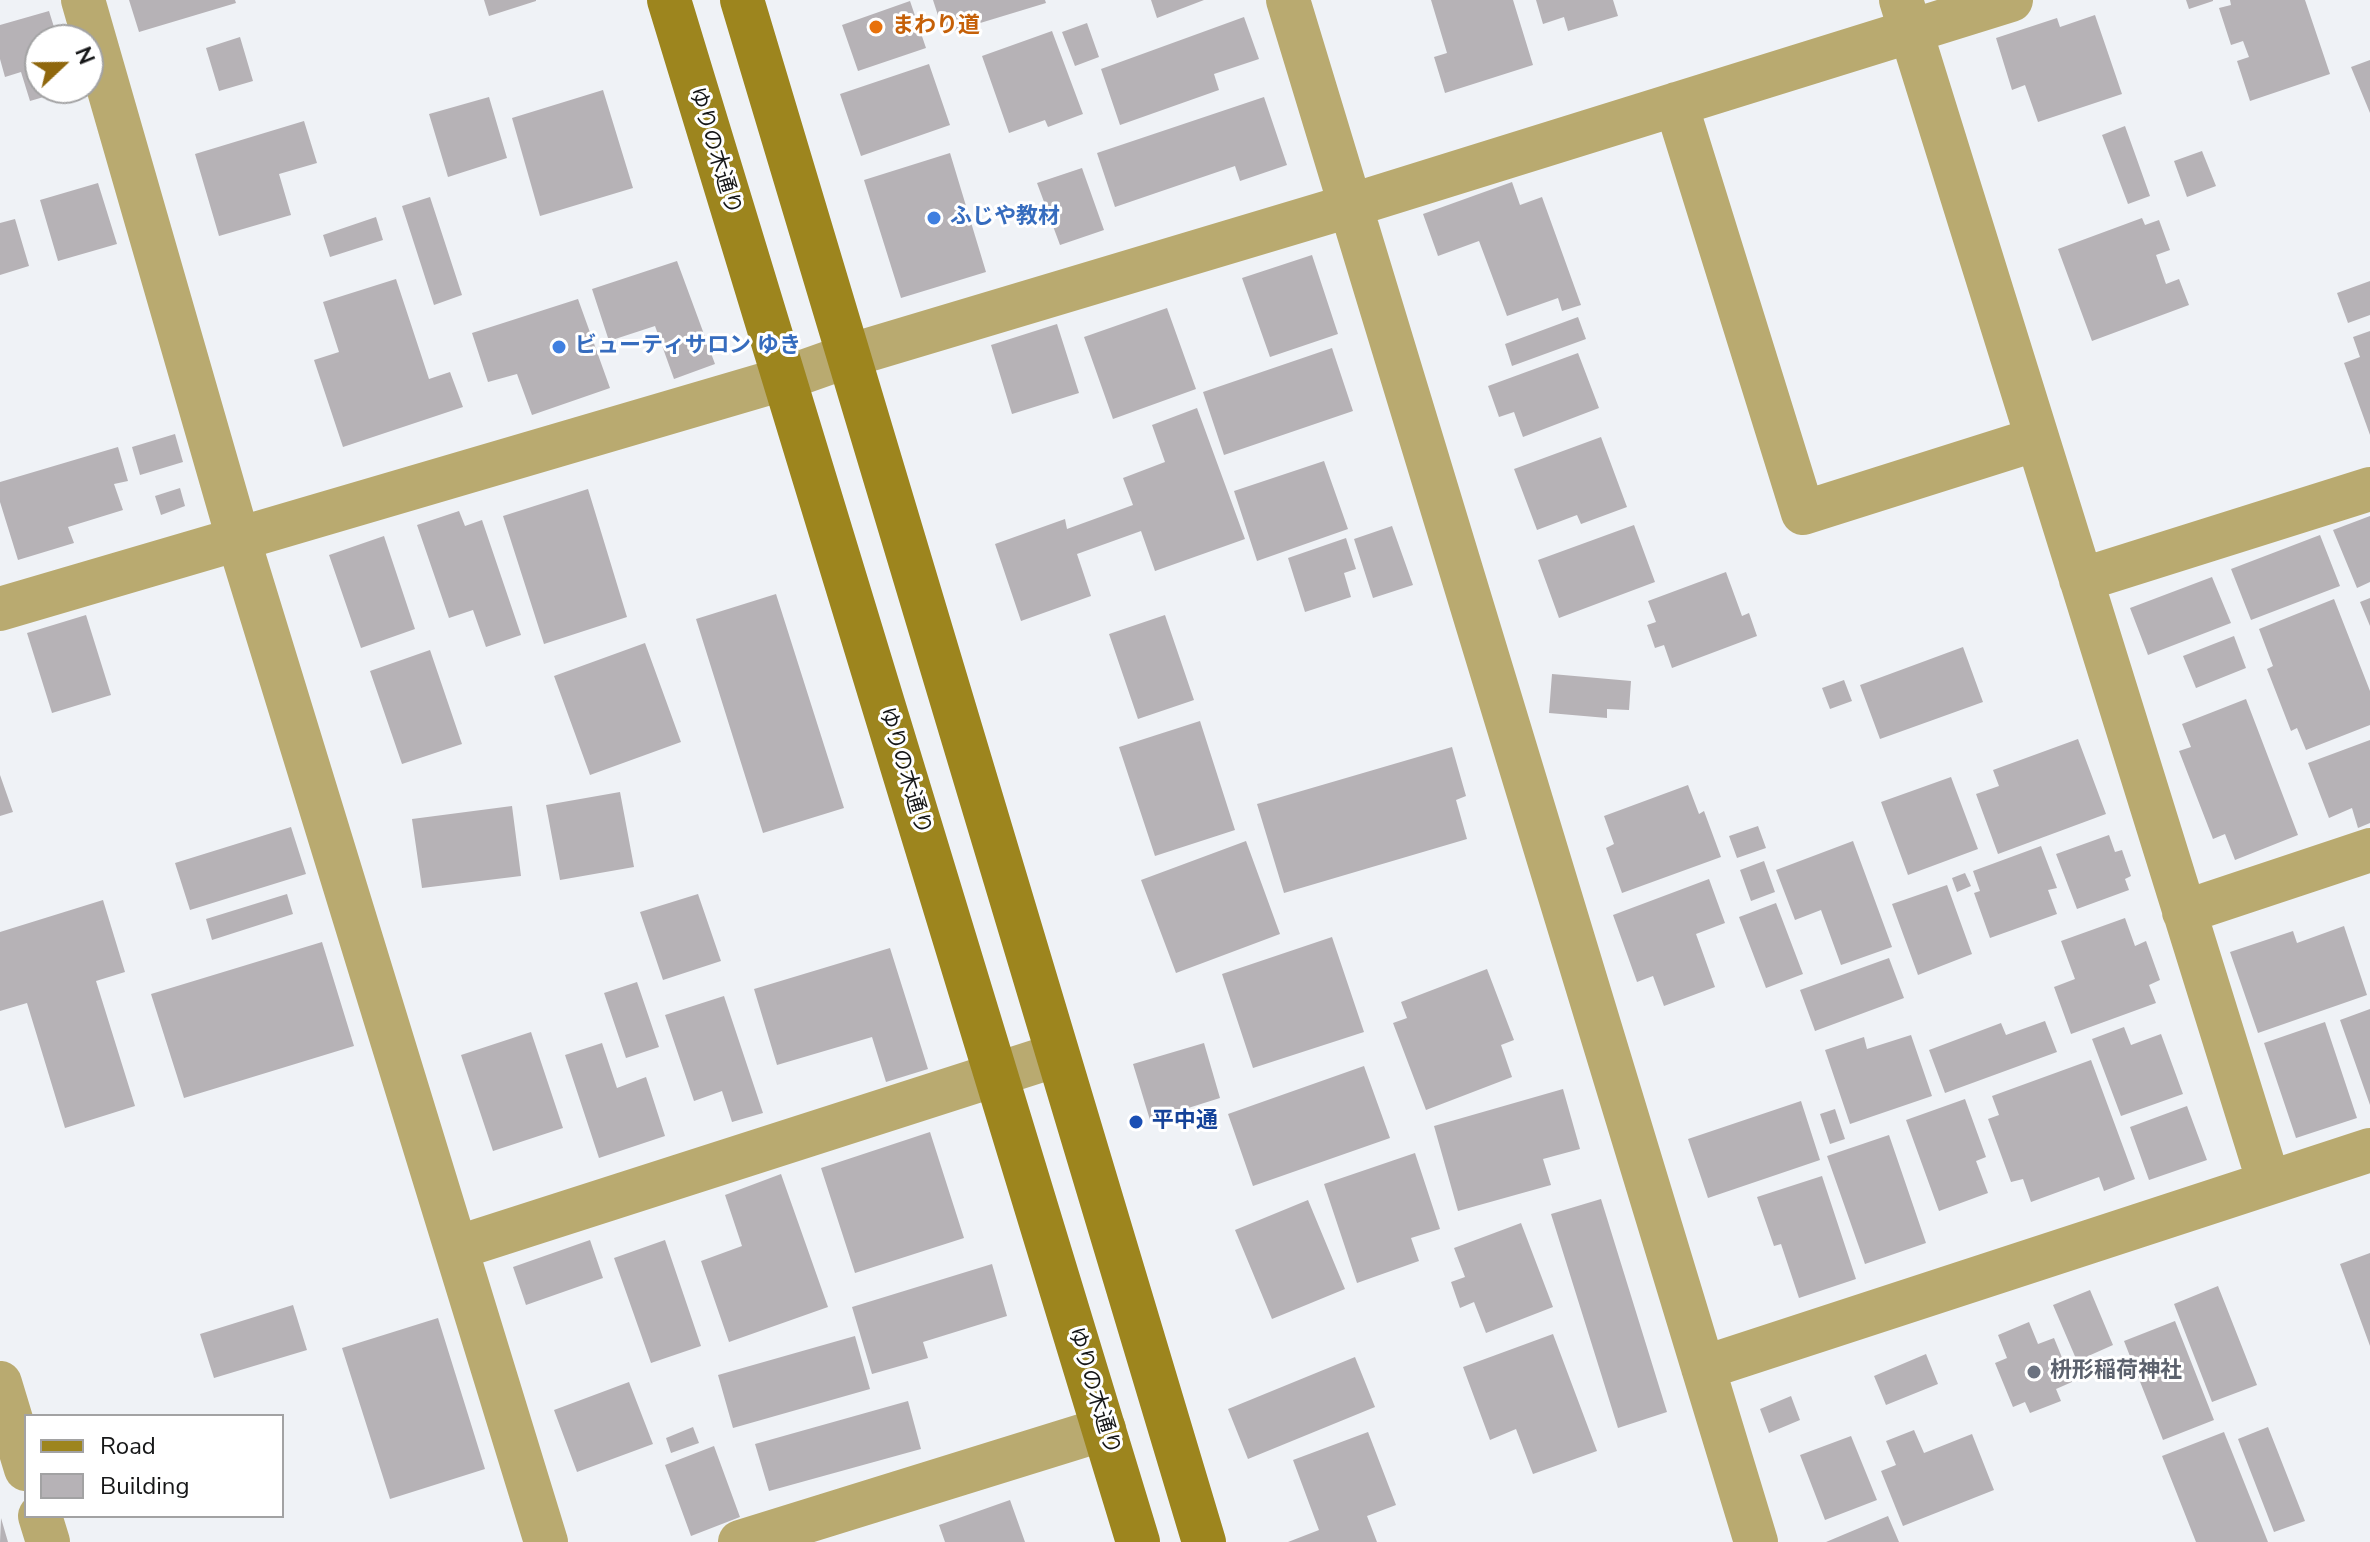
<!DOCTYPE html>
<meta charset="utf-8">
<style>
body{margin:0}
#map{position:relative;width:2370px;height:1542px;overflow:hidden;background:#eff2f6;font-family:"Nunito Sans",sans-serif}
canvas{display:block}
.legend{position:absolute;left:24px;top:1414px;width:260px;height:104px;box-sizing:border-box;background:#fff;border:2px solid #a2a2a3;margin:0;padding:10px 14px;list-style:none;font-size:24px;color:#161718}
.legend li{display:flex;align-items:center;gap:16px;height:40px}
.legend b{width:40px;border:2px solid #a2a2a3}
.north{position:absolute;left:24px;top:24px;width:80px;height:80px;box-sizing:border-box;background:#fff;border:2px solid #a2a2a3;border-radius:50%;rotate:68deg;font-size:22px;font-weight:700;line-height:32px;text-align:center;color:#161718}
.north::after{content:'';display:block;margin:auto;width:28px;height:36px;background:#8f670d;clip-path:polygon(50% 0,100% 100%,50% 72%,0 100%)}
</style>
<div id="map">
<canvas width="2370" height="1542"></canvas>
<ul class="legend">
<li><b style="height:10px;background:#9d851e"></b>Road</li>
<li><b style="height:22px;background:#b6b2b6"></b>Building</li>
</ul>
<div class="north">N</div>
</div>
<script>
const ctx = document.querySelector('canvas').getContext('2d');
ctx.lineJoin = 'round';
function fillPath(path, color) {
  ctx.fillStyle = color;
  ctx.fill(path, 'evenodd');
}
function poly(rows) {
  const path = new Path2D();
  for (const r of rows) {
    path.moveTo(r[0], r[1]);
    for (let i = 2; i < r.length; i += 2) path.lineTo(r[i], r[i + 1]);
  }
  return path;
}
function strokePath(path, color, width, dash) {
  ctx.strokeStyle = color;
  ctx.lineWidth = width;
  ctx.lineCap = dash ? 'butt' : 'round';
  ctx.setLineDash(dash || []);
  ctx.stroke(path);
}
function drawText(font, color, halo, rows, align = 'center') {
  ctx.font = font + ' "Nunito Sans","Noto Sans JP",sans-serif';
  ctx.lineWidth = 6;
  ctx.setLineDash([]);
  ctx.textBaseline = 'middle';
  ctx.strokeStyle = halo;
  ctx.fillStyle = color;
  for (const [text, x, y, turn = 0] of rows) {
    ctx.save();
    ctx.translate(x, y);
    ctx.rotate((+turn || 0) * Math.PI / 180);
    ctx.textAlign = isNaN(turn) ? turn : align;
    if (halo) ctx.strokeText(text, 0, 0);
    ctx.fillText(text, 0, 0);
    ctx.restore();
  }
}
fillPath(poly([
 [129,0,235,0,236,3,139,32],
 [484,0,536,0,536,1,489,16],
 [933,0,1045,0,1046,3,944,34],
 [1151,0,1204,0,1157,18],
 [1431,0,1513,0,1533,65,1445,93,1434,57,1447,53],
 [1536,0,1613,0,1618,16,1568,31,1564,17,1543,24],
 [2186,0,2213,0,2213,1,2189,9],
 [2230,0,2305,0,2330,74,2250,101,2237,61,2249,57,2243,41,2231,45,2219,8,2231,5],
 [910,1,926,48,858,71,842,25],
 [49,11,58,40,40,40,40,88,71,89,30,101,21,72,5,77,0,59,0,25],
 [2095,15,2122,94,2038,122,2025,85,2012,90,1996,38,2057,18,2060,27],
 [1244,17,1259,59,1214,74,1219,90,1120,125,1101,69],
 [1087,23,1099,57,1075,66,1062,32],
 [1052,31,1083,114,1048,127,1045,120,1009,133,982,56],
 [240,37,253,81,219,91,206,48],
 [2370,60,2370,113,2351,67],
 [929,64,950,125,861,156,840,94],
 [603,90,633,188,540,216,512,118],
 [489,97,507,158,448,177,429,114],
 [1264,97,1287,165,1240,181,1235,166,1115,207,1097,153],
 [304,121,317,163,279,174,291,215,219,236,195,154],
 [2125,126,2150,196,2128,204,2102,135],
 [2202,151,2216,186,2187,197,2174,161],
 [950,153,986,272,901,298,864,180],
 [1082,168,1104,230,1060,245,1037,183],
 [1512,182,1520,205,1542,197,1581,305,1562,311,1558,298,1507,316,1479,241,1438,256,1423,214],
 [98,183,117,244,58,261,40,200],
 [430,197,462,295,434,305,402,206],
 [376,217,383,240,330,257,323,235],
 [2142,218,2145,225,2159,220,2170,250,2156,255,2166,284,2179,279,2189,305,2092,341,2058,249],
 [15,219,29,266,0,275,0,223],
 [1312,255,1338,334,1270,357,1242,278],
 [677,261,715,364,674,379,655,326,609,341,592,289],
 [396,279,429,379,450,372,463,407,343,447,314,360,339,352,323,302],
 [2370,281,2370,315,2348,323,2337,293],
 [578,299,610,388,532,415,517,374,488,382,472,333],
 [1167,308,1196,389,1113,419,1084,337],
 [1578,317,1586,339,1512,366,1505,344],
 [1057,324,1079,393,1012,414,991,345],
 [2370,331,2370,435,2344,363,2360,357,2353,337],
 [1332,348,1353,411,1224,455,1203,392],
 [1578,353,1599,408,1523,437,1514,412,1499,417,1488,386],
 [1197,408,1245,539,1155,571,1141,531,1077,554,1091,596,1021,621,995,544,1065,519,1067,529,1133,505,1123,478,1165,462,1152,425],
 [175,434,183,462,140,475,132,447],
 [1601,437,1627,507,1581,524,1577,515,1537,530,1514,469],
 [118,447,128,481,114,484,123,510,68,527,74,543,18,560,0,502,0,482],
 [1324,461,1348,529,1257,561,1234,491],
 [180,488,185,506,161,515,155,496],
 [588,489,627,617,544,644,503,516],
 [459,511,465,526,482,520,521,635,486,647,473,610,449,618,417,525],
 [2370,516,2370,582,2357,588,2333,530],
 [1634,525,1655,582,1559,618,1538,560],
 [1392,526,1413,585,1373,598,1354,539],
 [2320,535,2340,586,2251,620,2231,569],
 [384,536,415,629,361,648,329,555],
 [1346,538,1356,569,1344,573,1351,597,1305,612,1288,558],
 [1726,572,1742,616,1749,613,1757,636,1672,668,1664,645,1655,648,1647,625,1656,622,1648,601],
 [2212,577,2231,623,2148,655,2130,608],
 [776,594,844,808,763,833,696,619],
 [2370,598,2370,626,2360,602],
 [2334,599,2370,691,2370,725,2306,750,2297,728,2291,731,2267,669,2273,666,2259,629],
 [86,615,111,695,52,713,27,633],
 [1165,615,1194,700,1138,719,1109,634],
 [2234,636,2246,668,2196,688,2183,656],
 [645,643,681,742,590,775,554,676],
 [1963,647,1983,702,1880,739,1860,685],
 [430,650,462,744,402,764,370,671],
 [1552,674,1631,681,1629,710,1607,709,1607,718,1549,713],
 [1844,680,1852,701,1830,709,1822,688],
 [2246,699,2298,835,2235,860,2225,834,2213,839,2179,751,2191,747,2182,724],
 [1200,721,1235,830,1155,856,1119,747],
 [2078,739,2106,814,1998,854,1976,794,1999,786,1993,770],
 [2370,740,2370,823,2358,828,2352,808,2329,818,2308,763],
 [1452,747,1466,796,1456,800,1467,839,1284,893,1257,804],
 [0,775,13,812,0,816],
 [1951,777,1978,849,1908,875,1881,802],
 [1688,785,1699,814,1704,811,1721,857,1622,893,1606,848,1614,844,1604,816],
 [620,792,634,867,560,880,546,805],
 [512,806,521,876,422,888,412,819],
 [1758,826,1766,848,1737,858,1729,836],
 [291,827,306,874,190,910,175,863],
 [2109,835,2115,852,2122,850,2131,876,2125,879,2129,890,2077,909,2056,854],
 [1246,841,1280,934,1176,973,1141,880],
 [1853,841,1892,947,1841,965,1821,910,1795,920,1776,870],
 [2041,846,2057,888,2048,890,2057,914,1990,938,1974,893,1980,891,1973,871],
 [1764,861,1775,892,1751,901,1740,870],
 [1965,873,1971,886,1957,892,1952,878],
 [1709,879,1725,923,1696,934,1715,987,1664,1006,1653,976,1637,982,1613,915],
 [1947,885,1972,954,1918,975,1892,904],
 [287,894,293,914,212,940,206,919],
 [698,894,721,961,663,980,640,912],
 [103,900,125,972,96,981,135,1106,65,1128,27,1003,0,1011,0,932],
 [1776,903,1803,974,1766,988,1739,917],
 [2125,918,2135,946,2146,941,2160,980,2149,985,2156,1003,2071,1034,2054,987,2075,979,2061,941],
 [2344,926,2367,995,2258,1033,2230,952,2293,931,2297,943],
 [1332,937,1364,1032,1253,1068,1222,974],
 [322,942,354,1046,184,1098,151,994],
 [890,948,928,1069,886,1082,872,1037,777,1065,754,989],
 [1889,958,1904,998,1815,1031,1800,990],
 [1487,969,1514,1040,1501,1045,1512,1077,1426,1110,1393,1023,1407,1018,1401,1002],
 [637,982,659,1047,626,1058,604,993],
 [724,996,763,1113,732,1122,722,1091,694,1101,665,1015],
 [2370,1009,2370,1105,2340,1020],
 [2045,1021,2057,1052,1945,1093,1929,1050,2001,1023,2006,1035],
 [2325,1022,2357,1118,2296,1138,2264,1043],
 [2124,1027,2131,1045,2161,1034,2183,1094,2121,1116,2092,1039],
 [531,1032,563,1128,493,1151,461,1055],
 [1911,1035,1932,1096,1850,1124,1825,1050,1864,1037,1867,1049],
 [602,1043,617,1088,646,1077,665,1136,599,1158,565,1055],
 [1204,1043,1220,1098,1150,1120,1133,1064],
 [2091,1060,2135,1179,2104,1191,2099,1177,2031,1202,2023,1179,2011,1182,1988,1119,1999,1115,1992,1096],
 [1364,1066,1390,1138,1253,1186,1228,1114],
 [1563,1089,1580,1149,1543,1159,1551,1185,1458,1211,1434,1126],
 [1965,1099,1986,1157,1976,1161,1988,1193,1939,1211,1906,1120],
 [1801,1101,1820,1160,1708,1198,1688,1139],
 [2187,1106,2207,1160,2149,1180,2130,1127],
 [1835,1109,1845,1139,1830,1144,1820,1114],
 [930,1132,964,1238,855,1273,821,1168],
 [1889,1135,1926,1243,1865,1264,1827,1156],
 [1415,1153,1440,1229,1411,1238,1419,1261,1357,1283,1324,1184],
 [781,1174,828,1307,729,1342,701,1261,742,1246,725,1195],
 [1822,1176,1856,1279,1799,1298,1781,1244,1774,1246,1757,1197],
 [1601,1199,1667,1412,1618,1428,1551,1214],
 [1308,1200,1345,1289,1272,1319,1235,1230],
 [1521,1223,1553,1307,1486,1333,1474,1302,1460,1308,1451,1282,1465,1277,1454,1248],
 [590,1240,603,1278,526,1305,513,1267],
 [665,1240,701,1346,651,1363,614,1258],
 [2370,1253,2370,1346,2340,1264],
 [992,1264,1007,1316,923,1342,928,1358,872,1374,852,1307],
 [2218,1286,2257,1385,2212,1402,2174,1304],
 [2090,1290,2113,1345,2077,1361,2053,1305],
 [293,1305,307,1350,214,1378,200,1334],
 [438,1318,485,1469,390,1499,342,1348],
 [2175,1321,2214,1420,2163,1440,2124,1341],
 [2029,1322,2038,1344,2054,1338,2072,1382,2056,1389,2061,1401,2030,1413,2025,1402,2013,1407,1995,1363,2007,1358,1998,1335],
 [1553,1334,1597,1451,1533,1474,1516,1429,1490,1440,1463,1367],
 [855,1336,870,1389,733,1428,718,1375],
 [1926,1354,1938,1384,1886,1405,1874,1376],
 [1355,1357,1375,1407,1248,1459,1228,1409],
 [629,1382,653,1444,577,1472,554,1410],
 [1791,1396,1800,1420,1769,1433,1760,1409],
 [908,1401,921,1449,769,1491,755,1444],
 [693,1427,699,1443,671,1453,666,1438],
 [2268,1427,2305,1521,2274,1532,2238,1439],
 [1914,1430,1924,1453,1972,1434,1994,1490,1903,1526,1881,1471,1896,1465,1886,1441],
 [1368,1432,1396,1505,1367,1516,1377,1542,1288,1542,1319,1530,1293,1460],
 [2224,1432,2268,1542,2196,1542,2162,1456],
 [1851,1436,1877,1500,1825,1520,1800,1455],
 [714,1446,740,1517,691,1536,665,1465],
 [1010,1500,1025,1542,945,1542,939,1525],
 [1888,1516,1899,1542,1826,1542],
 [1,1518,8,1542,0,1542]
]), '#b6b2b6');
strokePath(poly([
 [83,0,238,538,546,1542],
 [1288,0,1756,1542],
 [1901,0,2269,1183],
 [1676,104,1803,513,2037,439],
 [2081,580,2370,489],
 [0,609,783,379,848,356,1349,206,2011,0],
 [2184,912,2370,850],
 [456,1248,1057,1055],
 [1703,1368,2370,1150],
 [0,1383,26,1469],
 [40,1516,48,1542],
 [740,1542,1104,1429]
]), '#b9aa70', 44);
strokePath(poly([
 [669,0,1138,1542],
 [742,0,1204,1542]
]), '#9d851e', 44);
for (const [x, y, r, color] of [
 [876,27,8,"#e8710a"],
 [934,218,8,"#3f7fe0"],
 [559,347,8,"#3f7fe0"],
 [1136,1122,8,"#1a4fb4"],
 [2034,1372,8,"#6b7280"]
]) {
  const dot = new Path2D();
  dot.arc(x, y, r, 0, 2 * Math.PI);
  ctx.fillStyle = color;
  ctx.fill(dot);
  strokePath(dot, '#fff', 3);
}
drawText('bold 22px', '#c56008', '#fff', [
 ["まわり道",892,27]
], 'left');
drawText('22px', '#161718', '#fff', [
 ["ゆりの木通り",714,151,73],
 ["ゆりの木通り",904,771,73],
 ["ゆりの木通り",1093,1391,73]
]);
drawText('bold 22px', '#366cbe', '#fff', [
 ["ふじや教材",950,218],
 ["ビューティサロン ゆき",575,347]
], 'left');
drawText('bold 22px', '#164399', '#fff', [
 ["平中通",1152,1122]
], 'left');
drawText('bold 22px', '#5b616d', '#fff', [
 ["枡形稲荷神社",2050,1372]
], 'left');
</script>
